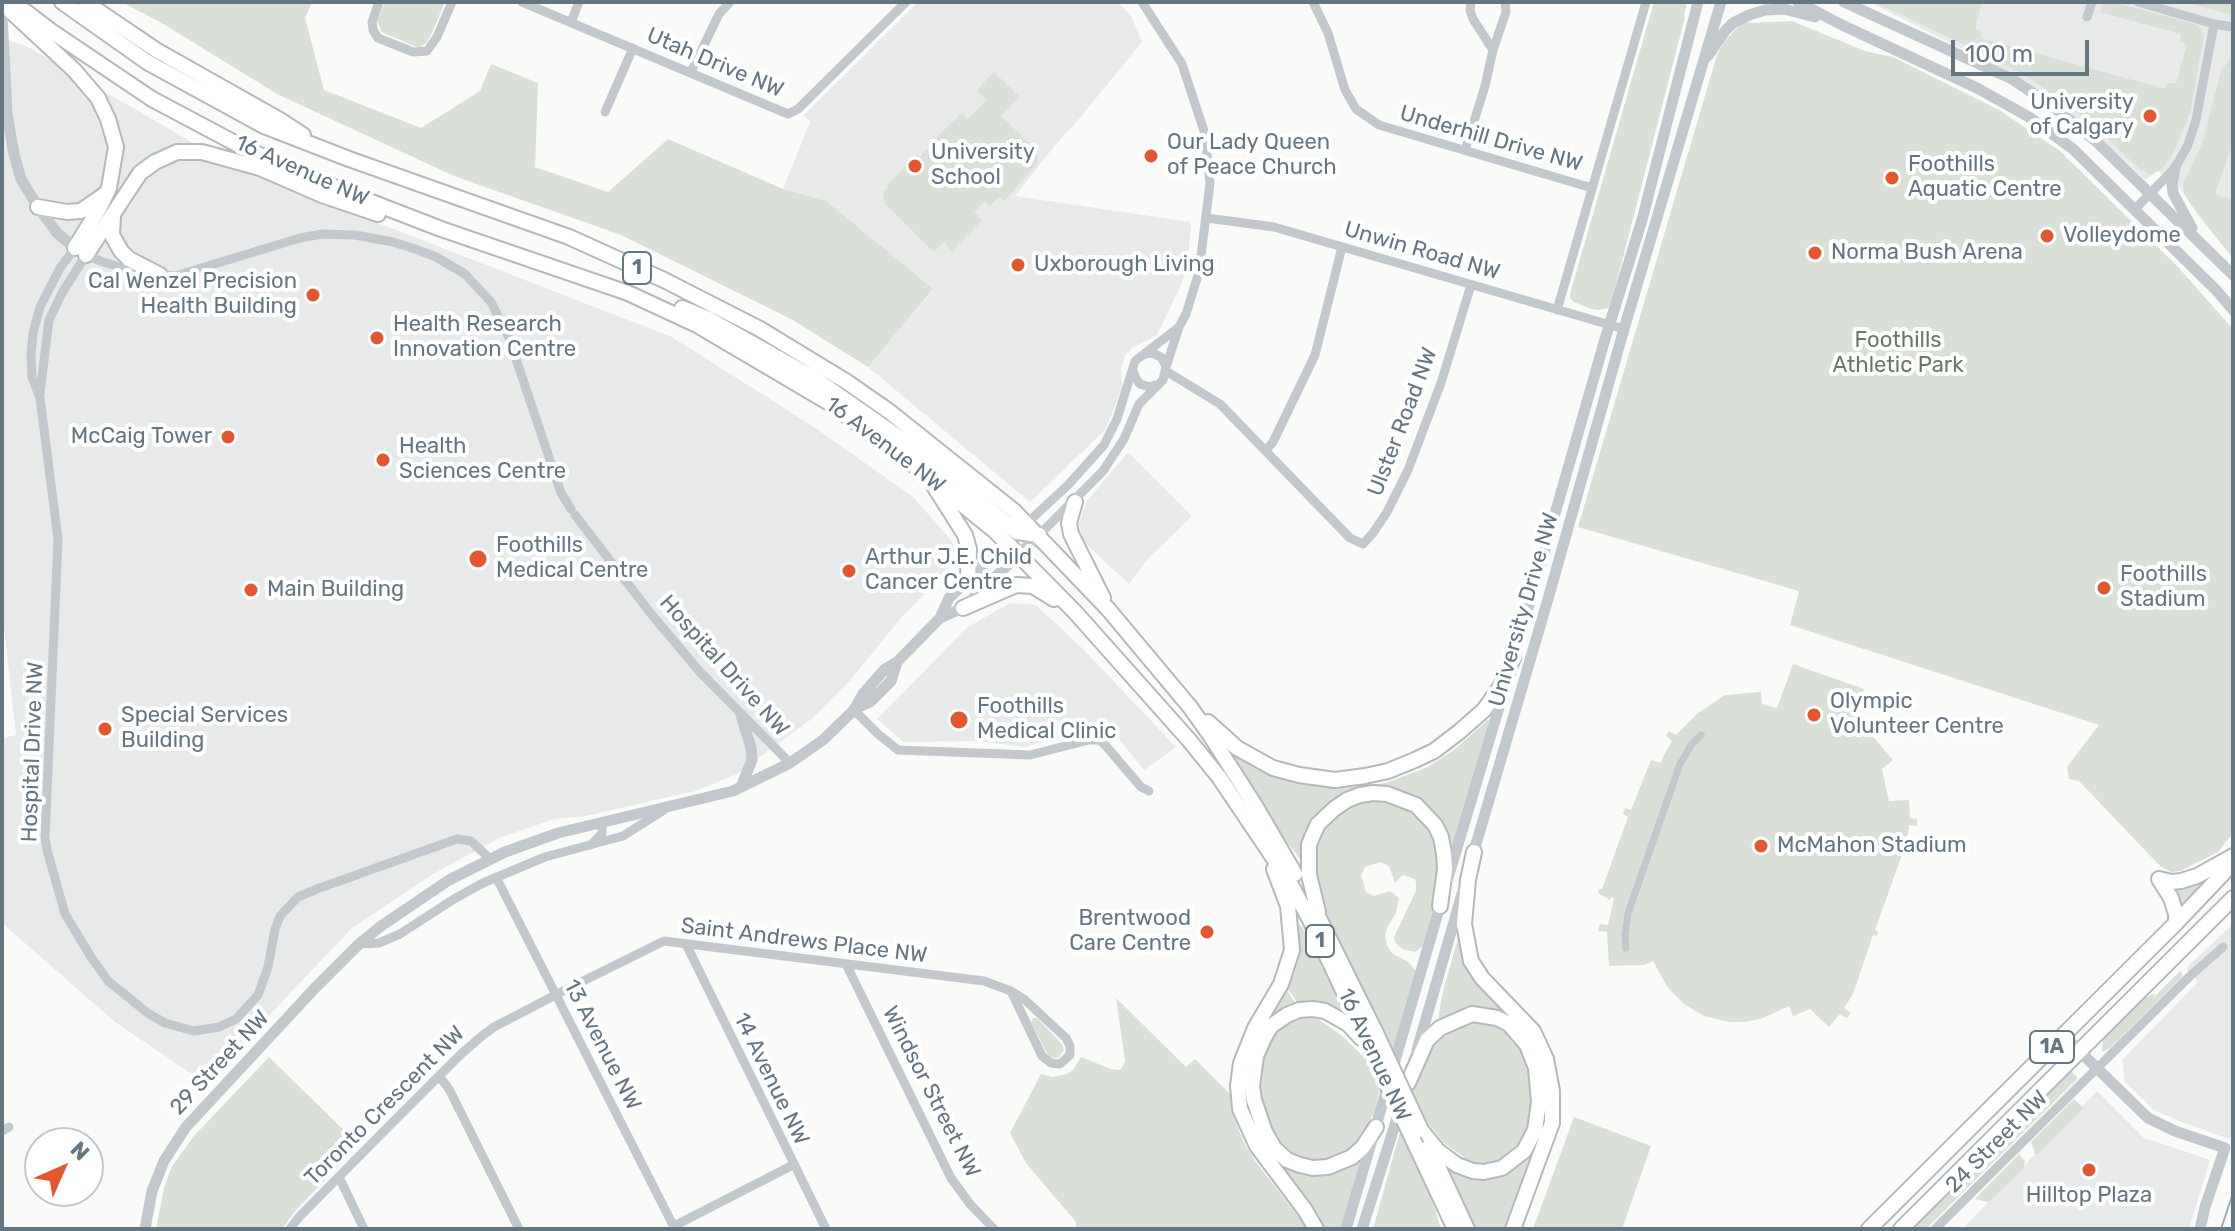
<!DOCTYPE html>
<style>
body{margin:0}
#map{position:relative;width:2235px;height:1231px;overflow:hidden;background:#fafaf8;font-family:Rubik,sans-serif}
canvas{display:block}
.frame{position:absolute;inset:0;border:4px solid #657683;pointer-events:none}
.north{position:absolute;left:24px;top:1127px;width:80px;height:80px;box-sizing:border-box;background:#fff;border:2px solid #c1c8cd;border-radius:50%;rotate:45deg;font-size:22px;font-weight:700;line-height:32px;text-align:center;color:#657683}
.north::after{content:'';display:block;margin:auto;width:28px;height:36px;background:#e4572e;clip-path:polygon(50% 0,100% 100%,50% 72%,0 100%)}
.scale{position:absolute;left:1951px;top:40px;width:138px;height:36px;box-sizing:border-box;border:4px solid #657683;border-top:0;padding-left:10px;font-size:24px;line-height:28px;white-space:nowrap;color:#657683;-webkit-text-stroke:6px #fff;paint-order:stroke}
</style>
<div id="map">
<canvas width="2235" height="1231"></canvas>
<div class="frame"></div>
<div class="north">N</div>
<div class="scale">100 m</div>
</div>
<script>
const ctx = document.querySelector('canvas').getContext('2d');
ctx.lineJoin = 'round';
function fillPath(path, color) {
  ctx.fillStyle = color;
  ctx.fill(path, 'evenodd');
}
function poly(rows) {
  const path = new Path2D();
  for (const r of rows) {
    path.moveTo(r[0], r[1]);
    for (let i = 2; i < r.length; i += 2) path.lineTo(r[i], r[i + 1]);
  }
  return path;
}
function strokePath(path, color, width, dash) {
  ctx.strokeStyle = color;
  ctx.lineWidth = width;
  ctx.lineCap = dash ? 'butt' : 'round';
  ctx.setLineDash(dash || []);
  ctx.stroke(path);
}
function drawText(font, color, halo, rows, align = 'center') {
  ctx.font = font + ' Rubik,sans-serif';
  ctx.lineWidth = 8;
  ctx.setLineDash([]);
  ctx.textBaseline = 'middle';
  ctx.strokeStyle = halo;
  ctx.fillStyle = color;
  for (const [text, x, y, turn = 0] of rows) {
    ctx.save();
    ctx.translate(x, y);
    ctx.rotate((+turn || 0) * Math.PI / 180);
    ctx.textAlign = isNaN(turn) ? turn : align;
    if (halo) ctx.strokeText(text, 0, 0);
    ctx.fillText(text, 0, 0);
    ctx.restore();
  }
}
fillPath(poly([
 [918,2,1118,2,1131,16,1142,42,1078,120,1056,144,1015,196,1190,222,1191,227,1187,268,1180,287,1157,335,1132,348,1125,355,1121,369,1122,388,1106,429,1030,502,868,367,933,290,783,189,810,122,804,115],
 [1869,2,2233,2,2233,258,2200,218,2183,192,2158,171,2145,180,2119,155,2016,76],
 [2,38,28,47,236,168,672,337,817,429,913,497,951,540,955,548,954,563,900,619,848,683,824,707,810,720,737,774,695,791,586,816,554,819,499,838,433,874,351,929,205,1083,115,1022,2,923,2,738,16,735,2,609],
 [1128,452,1192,516,1147,560,1129,584,1090,548,1082,538,1079,524,1087,501],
 [1010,603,1036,605,1083,649,1176,747,1144,770,1115,734,1098,726,1025,747,977,741,904,742,877,719,968,627],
 [2233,924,2233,1136,2229,1139,2179,1121,2154,1110,2125,1082,2122,1060,2198,982,2187,971,2188,966],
 [2097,1091,2145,1139,2151,1140,2210,1160,2189,1229,1962,1229]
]), '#e8e9e9');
fillPath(poly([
 [122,2,312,2,305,18,324,90,421,128,480,91,491,64,538,83,535,167,608,192,668,139,783,189,826,201,933,289,868,367,791,319,621,235,454,176,277,94,165,25],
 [385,2,445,2,430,37,425,44,419,47,414,46,382,32,377,21],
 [1654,2,1687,2,1684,16,1685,17,1612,300,1608,308,1600,310,1591,309,1574,302,1570,298,1570,294],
 [1874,2,1982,2,1975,28,1982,32,1981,38,2165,89,2169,83,2176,83,2187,45,2180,41,2181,34,2100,12,2103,2,2112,2,2195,24,2204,34,2190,113,2173,154,2161,170,2148,175,2146,172,2142,171,2089,121,2031,79,1990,57],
 [2185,2,2230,2,2233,4,2233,15],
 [1792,21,1865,51,1893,57,1999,110,2060,151,2178,267,2233,329,2233,833,2218,852,2180,871,2171,872,2160,866,2079,781,2069,779,2067,767,2099,725,1790,625,1799,591,1578,527,1717,55,1725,41,1739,26,1746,23],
 [2233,55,2233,142,2215,194,2233,200,2233,258,2189,202,2184,194,2183,184,2202,144,2221,71],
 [994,72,1020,97,1001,116,1035,149,1034,151,1038,155,1038,163,1004,201,999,197,990,206,985,201,974,212,982,221,952,251,944,242,934,252,885,204,883,192,888,187,887,185,917,155,919,157,927,149,933,155,937,151,930,144,962,113,968,119,986,101,989,103,977,90],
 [1793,664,1864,689,1848,733,1861,737,1870,733,1893,760,1882,769,1889,801,1909,800,1910,818,1917,819,1917,826,1909,825,1907,841,1875,930,1878,932,1877,936,1873,935,1853,994,1844,1008,1851,1013,1847,1018,1840,1014,1829,1027,1810,1009,1793,1016,1789,1006,1763,1018,1745,1022,1730,1022,1704,1016,1684,1004,1668,988,1653,961,1644,965,1609,966,1607,932,1598,931,1600,924,1608,925,1614,898,1611,897,1610,900,1598,893,1599,889,1602,889,1628,817,1623,814,1625,808,1631,810,1651,760,1661,763,1664,755,1672,741,1666,736,1669,731,1676,735,1698,713,1725,695,1761,692,1762,704,1777,708],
 [1489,719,1488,730,1451,858,1412,796,1389,789,1367,788,1306,842,1301,860,1282,836,1224,746,1259,770,1288,780,1321,786,1354,787,1386,783,1428,767,1454,750],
 [1363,798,1387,798,1423,816,1442,853,1437,897,1423,946,1415,952,1402,949,1395,942,1394,937,1416,891,1416,883,1415,879,1403,875,1395,883,1389,866,1380,862,1365,867,1361,875,1366,892,1374,896,1390,891,1399,898,1396,913,1387,928,1385,936,1387,946,1393,954,1408,962,1416,971,1393,1050,1378,1017,1375,1018,1320,899,1312,852,1327,821],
 [2210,874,2204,882,2181,905,2171,887],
 [1299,923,1323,960,1351,1019,1298,1003,1287,988,1286,984,1296,952],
 [1459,935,1467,959,1482,985,1518,1020,1536,1044,1547,1080,1548,1117,1509,1229,1474,1229,1441,1160,1442,1159,1461,1171,1484,1176,1503,1171,1522,1159,1537,1140,1543,1122,1545,1106,1544,1079,1528,1038,1511,1021,1504,1017,1490,1012,1467,1010,1438,1021,1442,995],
 [2180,971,2183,974,2181,978,2110,1048,2102,1052,2103,1041,2106,1035,2145,998,2155,993,2154,997],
 [1286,989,1296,1004,1294,1006,1281,1012,1249,1087,1287,1164,1358,1161,1359,1163,1342,1229,1323,1229,1250,1122,1243,1091,1258,1033],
 [1116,998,1186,1067,1195,1059,1230,1094,1231,1110,1244,1143,1255,1161,1308,1229,1076,1229,1076,1222,1026,1163,1010,1133,1041,1074,1053,1077,1067,1074,1073,1070,1081,1057,1111,1069,1120,1070,1123,1066,1125,1061],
 [1294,1015,1296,1019,1315,1017,1341,1035,1366,1059,1380,1087,1375,1110,1359,1143,1345,1156,1314,1164,1285,1152,1266,1123,1258,1083,1261,1055,1273,1032],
 [1033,1018,1037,1018,1062,1044,1064,1050,1059,1057,1053,1058,1048,1055,1031,1022],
 [1485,1020,1504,1027,1522,1047,1535,1080,1528,1138,1508,1158,1490,1165,1471,1164,1463,1161,1464,1157,1444,1143,1425,1119,1412,1092,1419,1070,1434,1041,1459,1021],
 [269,1057,359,1145,296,1210,282,1229,156,1229,164,1188,171,1168,193,1137],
 [2070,1070,2078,1078,1926,1229,1914,1229,1954,1186],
 [2074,1099,2084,1108,2036,1156,2031,1142],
 [1574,1117,1651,1146,1622,1229,1533,1229],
 [1400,1132,1430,1193,1441,1229,1373,1229],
 [2019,1154,2025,1161,2023,1169,1989,1202,1975,1199]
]), '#dadfd7');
const trunk = poly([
 [13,2,51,31,152,99,248,150,348,193,441,229,628,293,697,325,831,404,911,463,995,531,1075,612,1189,740,1219,777,1289,881,1310,920,1370,1048],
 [62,2,147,62,264,126,349,159,569,237,664,280,760,329,847,382,890,412,1014,511,1108,609,1190,707,1210,735,1256,807,1295,874],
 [85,2,156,50,280,120,303,135],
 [2,3,74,70,98,98,108,119,116,147,109,188,100,207,75,248],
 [38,207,67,212,81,211,104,195],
 [113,216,112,235,121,251,129,259,160,275],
 [86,255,140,173,155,162,177,152,202,152,260,168,322,195,378,214],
 [682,308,709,319,814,378,910,445,1017,532,1039,535],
 [934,486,965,535,969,549,968,579],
 [1075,502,1069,523,1071,534,1103,598],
 [963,608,1016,585,1033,586,1054,599],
 [1208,722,1237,748,1273,768,1299,775,1335,780,1365,776,1388,771,1415,760,1434,751,1459,732,1484,710,1501,686,1513,658],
 [1474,852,1468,880,1464,924,1471,961,1482,978,1533,1031,1546,1059,1552,1091,1552,1123,1513,1229],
 [1274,869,1288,906,1292,950,1281,984,1255,1028,1241,1063,1238,1086,1240,1109,1257,1146,1305,1210,1316,1229],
 [2159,879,2171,882,2181,881,2197,876,2233,856],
 [2159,879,2171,898,2176,914,2176,923],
 [1313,906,1375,1031],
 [1318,912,1309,875,1309,845,1312,837,1318,824,1334,809,1347,800,1360,795,1373,793,1387,794,1416,805,1435,825,1441,837,1444,854,1445,869,1440,906],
 [1361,1038,1348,1024,1325,1011,1313,1009,1299,1010,1287,1015,1271,1026,1265,1036,1256,1056,1252,1086,1254,1100,1265,1132,1274,1148,1287,1160,1300,1165,1313,1168,1328,1167,1352,1157,1363,1147,1376,1127],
 [1408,1083,1427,1040,1440,1028,1472,1014,1497,1018,1509,1024,1527,1045,1536,1068,1539,1102,1535,1130,1524,1151,1502,1168,1484,1172,1473,1171,1457,1165,1438,1151,1421,1130],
 [1428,1145,1467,1229],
 [1416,1146,1455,1229],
 [1869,1229,2176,923,2233,863],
 [1901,1229,2233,898]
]);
strokePath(trunk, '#b4b9bd', 18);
strokePath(poly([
 [1626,948,1625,936,1628,913,1680,764,1692,744,1701,735]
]), '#c3c8cc', 7);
strokePath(poly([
 [379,2,372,22,373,30,378,38,413,52,427,51,437,37,452,2],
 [522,2,788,114,798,109,906,2],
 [1142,2,1182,64,1205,134,1210,183,1199,272,1186,314,1179,327,1166,367],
 [1313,2,1328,33,1345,90,1356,109,1379,125,1592,188],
 [1471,2,1470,10,1473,19,1493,50],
 [2138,2,2214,24,2233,27],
 [2087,17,2092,2],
 [571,22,579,2],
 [691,72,719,14,730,2],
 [605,112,633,48],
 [1465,150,1485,86,1493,50,1506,12,1505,2],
 [2135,209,2175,168,2188,145,2196,120,2214,24],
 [1207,218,1274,227,1624,329],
 [1557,310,1646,2],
 [1133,371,1137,380,1140,384,1150,387,1155,385],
 [1166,371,1220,404,1350,538,1363,544,1373,533,1387,512,1408,470,1441,383,1471,285],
 [40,393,49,320,62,293,86,255],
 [1266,450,1273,442,1315,355,1342,247],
 [575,515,652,615,700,672,790,763],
 [1027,523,1068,485,1104,445,1117,419,1135,361,1179,327],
 [1039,535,1103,471,1124,439,1139,404,1163,380,1166,367,1162,358,1153,353,1144,354],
 [854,710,878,734,898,750,1030,755,1089,740,1100,740,1106,746,1141,787,1149,791],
 [591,845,602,833,602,822],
 [490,859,471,841,457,839,317,889,298,897,280,916,275,929,268,967,258,995,236,1019,219,1027,194,1031,165,1023,149,1014,108,981,91,957,65,914,47,850,45,838,58,539,40,398,32,377,31,355,33,333,40,307,60,268,75,248,100,261,137,272,175,276,300,238,322,234,355,235,393,242,415,249,436,257,465,274,491,302,509,338,561,493,571,509],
 [496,877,675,1229],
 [359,944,379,943,400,934,454,899,483,883,545,857,623,836,664,810],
 [686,944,826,1229],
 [846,964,951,1178,970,1204,994,1229],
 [439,1076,449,1089,519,1229],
 [2,1131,9,1127],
 [339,1177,364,1229],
 [674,1226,793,1165],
 [290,1229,299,1217,391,1124,460,1055,483,1035,494,1027,567,989,664,941,984,981,1011,991,1024,999,1066,1038,1070,1046,1070,1055,1060,1064,1051,1063,1042,1056,1011,991],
 [1935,1229,2189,977,2223,947]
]), '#c3c8cc', 9);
strokePath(poly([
 [1798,2,1842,25,1977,88,2029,117,2073,149,2216,290,2233,310],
 [1844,2,2012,79,2055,108,2098,143,2233,275],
 [2,14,7,114,14,154,21,179,38,207,57,233,75,248],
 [1708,56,1725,31,1733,23,1749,15,1765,10,1784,9,1815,17],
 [2175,168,2172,184,2173,193,2192,228],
 [940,618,963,608,1039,535],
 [1512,664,1605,339,1642,220,1698,2],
 [854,709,870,702,891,681,897,662],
 [741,787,752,760,751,748,741,715],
 [1472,858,1548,599,1624,329,1721,2],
 [1448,878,1506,684],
 [2063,1035,2148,1118,2175,1131,2225,1148,2205,1207,2200,1229],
 [1417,1050,1462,894],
 [145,1229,152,1191,164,1161,186,1127,315,988,359,944,381,926,449,880,505,852,558,833,733,791,790,763,823,740,854,710,863,694,885,669,897,662,940,618,949,598,1023,527],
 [1346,1229,1442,899],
 [1362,1229,1400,1109]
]), '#c3c8cc', 11);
strokePath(trunk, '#fff', 14);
strokePath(poly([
 [2221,1229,2233,1193]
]), '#a2aab0', 2);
const trunkBridge = poly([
 [1375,1031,1421,1130],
 [1370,1048,1416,1146]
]);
strokePath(trunkBridge, '#b4b9bd', 18, []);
strokePath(trunkBridge, '#fff', 14);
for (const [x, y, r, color] of [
 [2150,116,8,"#e4572e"],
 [1151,156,8,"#e4572e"],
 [915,166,8,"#e4572e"],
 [1892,178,8,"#e4572e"],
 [2047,236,8,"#e4572e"],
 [1815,253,8,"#e4572e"],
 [1018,265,8,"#e4572e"],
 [313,295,8,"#e4572e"],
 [377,338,8,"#e4572e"],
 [228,437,8,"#e4572e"],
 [383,460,8,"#e4572e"],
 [478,559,10,"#e4572e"],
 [849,571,8,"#e4572e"],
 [2104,588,8,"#e4572e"],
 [251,590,8,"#e4572e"],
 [1814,715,8,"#e4572e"],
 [959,720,10,"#e4572e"],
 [105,729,8,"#e4572e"],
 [1761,846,8,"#e4572e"],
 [1207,932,8,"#e4572e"],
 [2089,1170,8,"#e4572e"]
]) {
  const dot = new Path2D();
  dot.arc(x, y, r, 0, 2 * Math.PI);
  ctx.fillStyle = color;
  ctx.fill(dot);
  strokePath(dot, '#fff', 3);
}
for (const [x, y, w] of [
 [637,268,28],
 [1320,941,28],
 [2052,1047,44]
]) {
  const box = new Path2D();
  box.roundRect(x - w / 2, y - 16, w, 32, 6);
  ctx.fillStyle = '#fff';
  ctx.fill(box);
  strokePath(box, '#657683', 2);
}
drawText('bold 20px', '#657683', null, [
 ["1",637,268],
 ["1",1320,941],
 ["1A",2052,1047]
]);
drawText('22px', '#657683', '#fff', [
 ["Utah Drive NW",715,63,23],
 ["Underhill Drive NW",1491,139,16],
 ["16 Avenue NW",302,171,24],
 ["Unwin Road NW",1422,251,16],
 ["Ulster Road NW",1403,422,-69],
 ["16 Avenue NW",885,445,37],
 ["University Drive NW",1524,610,-74],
 ["Hospital Drive NW",724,666,48],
 ["Hospital Drive NW",33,752,-88],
 ["Saint Andrews Place NW",804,941,7],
 ["13 Avenue NW",602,1045,63],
 ["16 Avenue NW",1374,1055,65],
 ["29 Street NW",220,1063,-47],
 ["14 Avenue NW",771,1079,64],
 ["Windsor Street NW",931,1092,63],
 ["Toronto Crescent NW",385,1106,-45],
 ["24 Street NW",1997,1142,-45]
]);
drawText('22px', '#657683', '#fff', [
 ["University",2134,103,"right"],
 ["of Calgary",2134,128,"right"],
 ["Our Lady Queen",1167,143],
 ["of Peace Church",1167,168],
 ["University",931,153],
 ["School",931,178],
 ["Foothills",1908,165],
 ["Aquatic Centre",1908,190],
 ["Volleydome",2063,236],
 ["Norma Bush Arena",1831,253],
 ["Uxborough Living",1034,265],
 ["Cal Wenzel Precision",297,282,"right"],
 ["Health Building",297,307,"right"],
 ["Health Research",393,325],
 ["Innovation Centre",393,350],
 ["McCaig Tower",212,437,"right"],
 ["Health",399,447],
 ["Sciences Centre",399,472],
 ["Foothills",496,546],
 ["Medical Centre",496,571],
 ["Arthur J.E. Child",865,558],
 ["Cancer Centre",865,583],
 ["Foothills",2120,575],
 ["Stadium",2120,600],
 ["Main Building",267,590],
 ["Olympic",1830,702],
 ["Volunteer Centre",1830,727],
 ["Foothills",977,707],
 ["Medical Clinic",977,732],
 ["Special Services",121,716],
 ["Building",121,741],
 ["McMahon Stadium",1777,846],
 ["Brentwood",1191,919,"right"],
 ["Care Centre",1191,944,"right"],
 ["Hilltop Plaza",2089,1196,"center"]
], 'left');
drawText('22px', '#687a64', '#fff', [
 ["Foothills",1898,341],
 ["Athletic Park",1898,366]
]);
</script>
